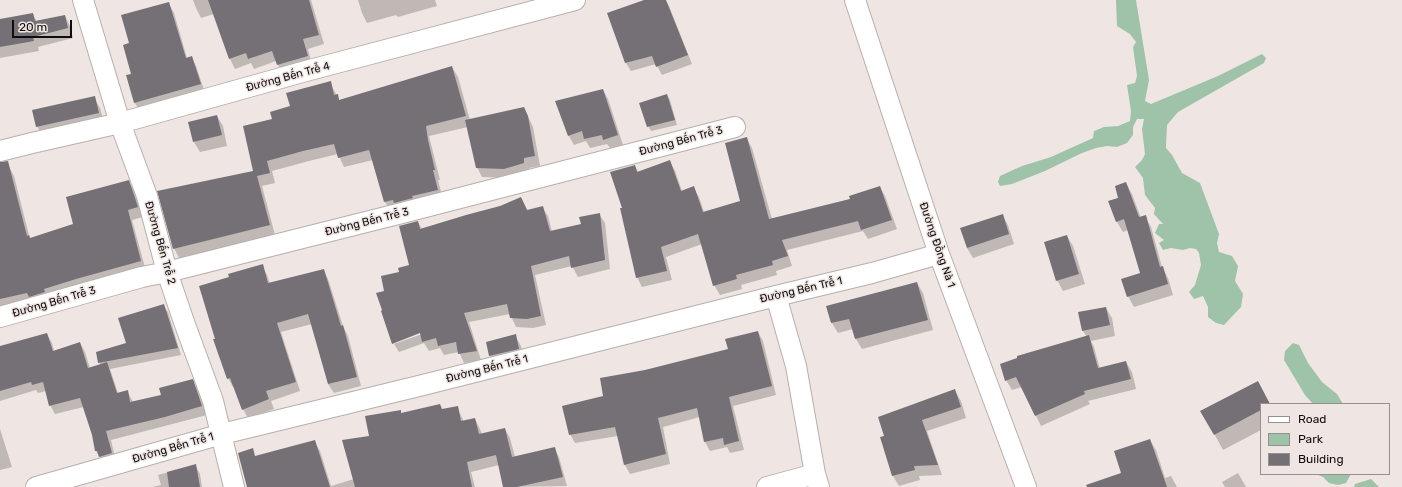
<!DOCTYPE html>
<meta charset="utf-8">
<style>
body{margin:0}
#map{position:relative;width:1402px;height:487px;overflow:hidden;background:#efe6e3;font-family:Rubik,sans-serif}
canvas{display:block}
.legend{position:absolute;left:1260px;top:403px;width:130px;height:72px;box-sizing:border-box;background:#efe6e3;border:1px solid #958f8d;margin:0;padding:5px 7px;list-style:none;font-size:12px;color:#0f0d0c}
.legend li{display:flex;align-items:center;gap:8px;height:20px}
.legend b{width:20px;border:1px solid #958f8d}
.scale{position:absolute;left:12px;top:20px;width:60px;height:18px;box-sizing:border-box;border:2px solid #0f0d0c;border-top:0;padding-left:5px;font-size:12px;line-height:14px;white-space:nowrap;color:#0f0d0c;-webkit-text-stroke:3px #efe6e3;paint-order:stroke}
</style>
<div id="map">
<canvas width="1402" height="487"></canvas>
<ul class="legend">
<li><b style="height:5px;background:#fff"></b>Road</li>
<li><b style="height:11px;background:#9ec3a9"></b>Park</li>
<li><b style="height:11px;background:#757076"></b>Building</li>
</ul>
<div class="scale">20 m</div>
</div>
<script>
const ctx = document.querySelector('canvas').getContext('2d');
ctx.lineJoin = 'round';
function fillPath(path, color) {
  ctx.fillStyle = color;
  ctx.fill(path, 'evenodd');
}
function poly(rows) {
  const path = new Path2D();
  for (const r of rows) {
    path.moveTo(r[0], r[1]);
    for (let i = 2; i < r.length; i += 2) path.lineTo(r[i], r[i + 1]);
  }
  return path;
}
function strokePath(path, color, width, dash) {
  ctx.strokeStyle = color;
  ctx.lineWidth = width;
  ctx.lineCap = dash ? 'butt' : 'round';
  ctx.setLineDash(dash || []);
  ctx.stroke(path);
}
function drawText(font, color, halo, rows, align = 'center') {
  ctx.font = font + ' Rubik,sans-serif';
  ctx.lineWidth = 3;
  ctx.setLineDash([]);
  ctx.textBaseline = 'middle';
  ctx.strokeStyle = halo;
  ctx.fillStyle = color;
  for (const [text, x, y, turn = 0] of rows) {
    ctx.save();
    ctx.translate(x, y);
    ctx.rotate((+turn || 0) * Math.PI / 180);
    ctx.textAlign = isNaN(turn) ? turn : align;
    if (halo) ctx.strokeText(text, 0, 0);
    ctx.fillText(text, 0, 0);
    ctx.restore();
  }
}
fillPath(poly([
 [1116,0,1136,0,1149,80,1145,101,1151,104,1218,76,1262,54,1266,58,1264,63,1178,112,1167,125,1166,148,1172,155,1182,173,1200,183,1219,234,1217,243,1219,252,1232,256,1238,266,1235,281,1243,294,1241,307,1224,325,1216,323,1208,317,1208,307,1203,296,1194,299,1189,292,1195,285,1201,265,1199,253,1196,249,1190,248,1183,250,1171,248,1163,250,1159,243,1164,240,1155,233,1159,224,1163,224,1154,214,1155,208,1145,195,1143,178,1135,167,1142,160,1145,154,1142,129,1144,119,1137,119,1133,127,1133,135,1127,143,1117,147,1107,146,1096,148,1082,153,1045,171,1012,184,1000,186,998,182,1000,176,1022,166,1051,157,1093,138,1094,131,1104,127,1118,126,1130,121,1131,111,1127,85,1135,83,1137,76,1133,47,1136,42,1130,34,1117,26],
 [1293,343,1299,345,1308,363,1322,382,1337,394,1343,404,1313,404,1305,395,1284,360,1285,351],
 [1316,474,1351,474,1346,483,1338,485,1329,483,1323,477],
 [1371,479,1379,487,1354,487,1355,484]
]), '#9ec3a9');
fillPath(poly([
 [193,0,311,0,324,44,308,49,312,65,283,74,276,61,254,69,251,63,235,69,230,59,214,14,201,18,196,8],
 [358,0,435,0,437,6,398,17,396,15,367,23,362,13],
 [656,0,665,0,669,6,692,64,662,75,656,64,631,71,626,63],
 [169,4,174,13,187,58,191,57,196,66,205,93,140,112,135,103,130,44],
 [33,14,37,22,65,16,70,26,73,38,38,47,39,51,0,58,0,20],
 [452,67,458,77,470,120,524,108,533,127,540,166,529,168,529,172,509,178,482,177,477,167,468,127,429,136,440,180,438,180,443,200,391,212,385,202,373,160,344,167,338,154,309,161,272,171,275,183,262,186,275,235,179,258,174,248,254,172,273,120,291,107,330,83,340,101],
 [603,90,608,99,623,145,610,148,607,144,590,148,586,141,574,145,569,136,557,102],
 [667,95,670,100,677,125,651,131,648,126],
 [94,98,100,108,104,123,43,137,37,126],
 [217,116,223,126,227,146,200,152,194,142],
 [747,139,752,148,772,219,851,199,880,187,885,196,897,229,868,239,863,231,787,250,792,266,776,271,777,275,741,285,742,289,720,295,714,285,702,244,666,257,672,280,642,287,637,277,623,209,635,166,639,173,670,162,675,171,682,191,693,187,699,197,704,212,742,201],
 [9,167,14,176,30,239,74,225,128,181,134,190,143,217,132,220,146,271,0,311,0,169],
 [1126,183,1132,194,1141,218,1145,217,1151,227,1162,267,1168,278,1173,295,1134,307,1128,296,1141,274,1128,230,1123,232,1117,222,1109,202,1119,198],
 [521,198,528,211,542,207,548,216,552,232,582,225,599,214,605,223,610,269,578,277,572,266,535,275,546,325,533,328,516,327,510,314,469,322,481,360,464,363,459,352,444,355,440,348,429,351,424,343,399,352,394,344,425,333,385,291,401,273,410,265,418,222,422,229,500,207],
 [1002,215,1008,225,1014,244,973,258,967,248],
 [1067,236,1073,246,1085,284,1063,291,1057,280],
 [262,266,267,275,270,284,323,270,328,279,343,326,348,336,361,386,334,393,328,384,312,324,281,332,300,391,271,401,274,409,248,418,243,409,234,387,233,387,228,378,216,339,230,278],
 [917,283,923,293,933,330,862,349,856,339,853,329,838,333,832,323,827,307],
 [163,305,168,312,181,355,110,369,118,393,127,391,133,402,162,395,192,380,197,389,207,415,111,440,116,462,105,465,96,451,93,435,84,407,55,414,50,405,46,391,38,393,36,390,0,401,0,348,47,334,52,343,54,351,80,343,85,352,90,368,101,365,99,363,127,344],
 [1106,308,1112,318,1115,336,1091,341,1094,347,1100,369,1126,362,1132,372,1136,389,1088,401,1090,404,1041,426,1022,387,1012,390,1006,380,1087,337,1083,331,1079,313],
 [758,332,763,341,776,395,733,406,744,450,730,453,727,447,710,451,705,442,700,417,663,427,670,464,630,474,625,465,618,436,575,443,570,434,605,397,646,370,729,350],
 [515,336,521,346,524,359,496,366,490,356,487,342],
 [1257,382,1270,404,1261,404,1261,430,1223,450,1202,411],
 [955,391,961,401,966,418,927,431,942,475,919,476,920,480,899,486,893,476,881,438],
 [457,407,464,422,475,419,480,429,482,434,505,429,510,438,515,457,554,448,559,457,567,486,504,487,499,465,471,472,475,487,298,487,314,441,320,451,331,486,354,479,370,437,400,411,402,414,443,410],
 [0,429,12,467,0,470],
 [1150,440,1156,450,1165,478,1171,476,1177,487,1089,487,1122,473],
 [195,465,200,474,202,487,152,487,161,485,158,475],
 [1238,473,1246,487,1225,487,1222,482]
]), '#0003');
fillPath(poly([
 [208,0,309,0,319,35,303,39,308,56,277,65,272,51,248,59,246,53,229,59],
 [644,0,666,0,688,55,656,67,652,56,625,63,607,13],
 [169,2,186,58,192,56,201,84,134,103,126,75,131,74,123,45,129,43,121,15],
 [33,13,35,21,65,15,68,28,33,37,34,41,0,47,0,19],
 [452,66,466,116,426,126,428,140,435,170,433,170,438,190,412,196,413,198,394,203,393,200,384,202,369,150,338,158,334,144,303,151,267,161,270,173,257,176,270,225,173,249,157,191,253,171,243,126,272,119,270,112,290,106,286,93,331,81,334,95,338,94,339,100],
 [603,89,618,135,603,140,602,135,584,139,582,131,568,136,555,101],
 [667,94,675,120,647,127,639,103],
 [95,96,99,113,36,127,32,110],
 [524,107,528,116,535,156,524,158,524,163,504,169,476,168,465,120],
 [217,115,222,135,193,142,188,122],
 [747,137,769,219,850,199,849,196,880,186,892,220,861,230,858,221,782,240,788,256,772,261,773,265,736,275,737,279,713,286,698,234,661,247,667,271,636,278,620,208,622,208,610,172,635,165,637,172,670,160,681,191,694,186,703,212,740,201,725,143],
 [8,161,27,236,29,235,30,238,73,224,66,197,129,180,138,207,128,210,141,261,76,279,44,289,45,292,29,297,27,293,0,299,0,162],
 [1126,182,1139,217,1146,215,1160,267,1163,266,1168,284,1127,297,1121,279,1140,273,1124,219,1116,222,1108,201,1118,198,1115,186],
 [521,197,527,210,543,206,550,231,581,224,579,217,600,213,605,260,571,268,569,256,531,266,541,316,527,319,510,318,507,304,464,313,477,351,458,354,456,342,438,346,436,338,422,342,420,333,392,344,381,311,382,310,376,293,384,291,381,276,399,272,398,268,409,265,399,226,418,221,420,229,466,215,500,206],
 [1003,214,1009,234,967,248,960,228],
 [1067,235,1079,274,1056,281,1044,242],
 [263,264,268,283,324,269,341,326,343,325,357,377,328,384,308,314,277,323,296,382,266,391,269,399,242,410,230,378,227,379,213,339,215,339,199,286,229,277,228,274],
 [917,282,928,320,855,339,849,319,831,323,826,306],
 [164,304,178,348,98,363,96,352,126,343,118,318],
 [1106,307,1110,325,1082,331,1078,312],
 [758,331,772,386,729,397,739,441,724,445,723,438,704,442,697,408,658,418,666,454,624,465,615,427,569,435,562,406,603,396,600,378,645,370,728,349,725,339],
 [47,333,53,351,80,342,88,368,107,362,117,393,128,390,130,402,161,395,159,388,193,379,202,406,165,417,106,431,112,453,99,457,97,451,95,451,92,435,80,398,49,406,43,382,32,385,31,382,0,391,0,346],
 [516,334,519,349,489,356,486,342],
 [1089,335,1098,368,1126,361,1131,379,1084,391,1085,394,1035,416,1016,377,1005,381,1000,364,1017,358,1017,356],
 [1258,381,1270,404,1261,404,1261,410,1214,435,1200,411],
 [955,389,961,407,922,420,938,465,914,466,915,470,892,476,880,437,884,436,878,417],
 [440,404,442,409,458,406,461,421,475,418,479,434,505,428,512,457,555,447,563,477,517,487,503,487,496,455,467,462,472,487,355,487,342,440,369,436,365,416,401,410,401,413],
 [1150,439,1167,487,1087,487,1086,485,1121,473,1114,451],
 [315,440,330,487,247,487,238,453,253,448,255,456],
 [196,464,200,487,169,487,167,472]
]), '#757076');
const street = poly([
 [83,0,120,123,147,196,167,272,184,322,213,401,234,487],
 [855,0,939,254,1026,487],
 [0,151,32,143,120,123,306,71,575,0],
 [776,296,796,366,815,474,819,487],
 [0,317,142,277,167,272,398,214,735,127],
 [36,487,222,434,423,385,776,296,872,273,939,254],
 [767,487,815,474]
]);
strokePath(street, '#b7afac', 22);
strokePath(street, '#fff', 20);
drawText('11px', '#0f0d0c', '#efe6e3', [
 ["Đường Bến Trễ 4",288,77,-15],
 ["Đường Bến Trễ 3",681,141,-15],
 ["Đường Bến Trễ 3",367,222,-14],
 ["Đường Bến Trễ 2",160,243,74],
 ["Đường Đồng Nà 1",937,245,71],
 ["Đường Bến Trễ 1",801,290,-13],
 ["Đường Bến Trễ 3",54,302,-16],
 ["Đường Bến Trễ 1",487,369,-14],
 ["Đường Bến Trễ 1",173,448,-16]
]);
</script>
